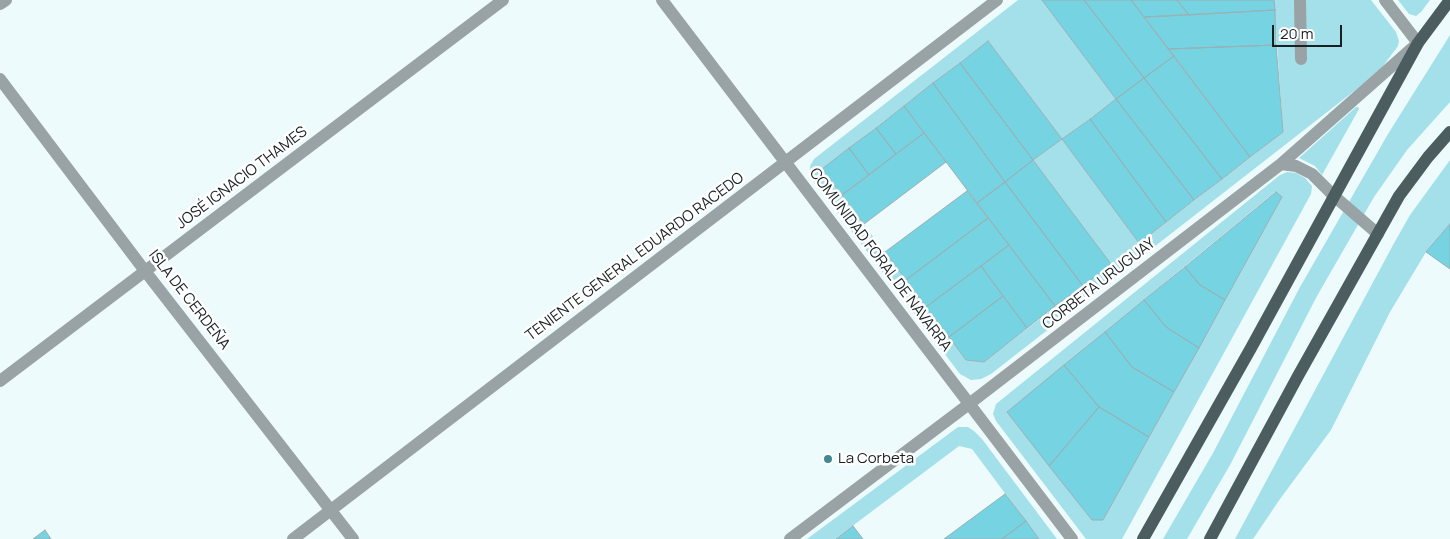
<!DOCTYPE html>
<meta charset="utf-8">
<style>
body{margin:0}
#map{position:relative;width:1450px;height:539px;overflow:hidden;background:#edfbfd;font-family:Manrope,sans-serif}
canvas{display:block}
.scale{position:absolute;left:1272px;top:25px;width:70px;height:22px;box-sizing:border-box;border:2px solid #182022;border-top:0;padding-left:6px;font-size:15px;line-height:18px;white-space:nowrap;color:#182022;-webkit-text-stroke:4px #fff;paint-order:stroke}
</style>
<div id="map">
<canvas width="1450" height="539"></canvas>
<div class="scale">20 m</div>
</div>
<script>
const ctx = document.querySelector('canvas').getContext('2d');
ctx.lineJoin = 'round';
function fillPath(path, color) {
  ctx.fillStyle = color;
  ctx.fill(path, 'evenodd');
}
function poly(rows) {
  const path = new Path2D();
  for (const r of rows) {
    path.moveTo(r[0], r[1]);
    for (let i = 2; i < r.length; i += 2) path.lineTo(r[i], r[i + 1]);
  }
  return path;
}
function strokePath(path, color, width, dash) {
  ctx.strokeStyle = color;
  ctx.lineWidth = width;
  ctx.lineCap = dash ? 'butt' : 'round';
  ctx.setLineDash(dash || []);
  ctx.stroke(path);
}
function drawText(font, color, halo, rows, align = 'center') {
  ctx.font = font + ' Manrope,sans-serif';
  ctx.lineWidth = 5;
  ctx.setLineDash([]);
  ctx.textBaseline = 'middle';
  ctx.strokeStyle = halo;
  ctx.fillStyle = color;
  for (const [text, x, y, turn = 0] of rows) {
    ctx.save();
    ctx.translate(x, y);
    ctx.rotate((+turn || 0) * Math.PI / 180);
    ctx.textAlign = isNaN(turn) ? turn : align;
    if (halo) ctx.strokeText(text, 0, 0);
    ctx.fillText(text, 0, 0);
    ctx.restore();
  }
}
fillPath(poly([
 [1018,0,1042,0,1116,99,1062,139,1139,243,1283,132,1274,0,1371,0,1396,32,1399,41,1398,46,1383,66,1358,88,991,374,981,379,971,380,960,374,811,178,810,166,814,159],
 [988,41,1062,139,1033,160,1111,264,984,362,966,360,822,169],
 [1398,0,1430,0,1421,12,1416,16,1409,14],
 [1450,35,1450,102,1407,150,1374,197,1317,296,1230,465,1187,539,1163,539,1213,453,1300,287,1388,134],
 [1356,107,1358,107,1359,109,1322,175,1315,166,1299,158],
 [1450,160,1450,224,1426,252,1390,312,1331,430,1280,499,1253,539,1235,539,1393,245,1410,215],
 [1287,172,1296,173,1305,178,1312,186,1311,194,1122,539,1086,539,996,421,993,414,996,404,1280,175],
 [1275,192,1282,197,1103,520,1092,520,1008,412],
 [958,427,968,427,974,431,982,439,1057,539,1039,539,972,449,959,446,835,539,807,539]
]), '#a3e0ea');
const building = poly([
 [1042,0,1084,0,1144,78,1116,99,1042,0],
 [1084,0,1131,0,1174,56,1144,78,1084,0],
 [1131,0,1177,0,1189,15,1144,17,1131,0],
 [1177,0,1274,0,1275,10,1189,15,1177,0],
 [1275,10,1276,45,1168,49,1144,17,1275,10],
 [988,41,1062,139,1033,160,960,63,988,41],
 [1276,45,1283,132,1250,157,1168,49,1276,45],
 [1174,56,1250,157,1222,179,1144,78,1174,56],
 [960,63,1033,160,1005,182,933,83,960,63],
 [1144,78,1222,179,1194,200,1116,99,1144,78],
 [933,83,1005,182,977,203,904,106,933,83],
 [1116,99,1194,200,1166,222,1090,119,1116,99],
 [904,106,924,133,896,154,876,128,904,106],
 [1090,119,1166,222,1139,243,1062,139,1090,119],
 [876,128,896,154,869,175,849,148,876,128],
 [924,133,946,162,864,224,842,195,924,133],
 [849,148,869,175,842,195,822,169,849,148],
 [1033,160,1111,264,1083,286,1005,182,1033,160],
 [1005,182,1083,286,1055,306,977,203,1005,182],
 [967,191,988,218,906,280,885,252,967,191],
 [1276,192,1282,197,1225,300,1200,285,1185,267,1276,192],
 [988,218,1009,245,926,307,906,280,988,218],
 [1450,224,1450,269,1426,252,1450,224],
 [1009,245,1055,306,1027,328,981,266,1009,245],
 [981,266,1003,296,949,337,926,307,981,266],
 [1185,267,1200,285,1225,300,1199,348,1166,327,1144,300,1185,267],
 [1003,296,1027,328,984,362,966,360,949,337,1003,296],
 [1144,300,1166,327,1199,348,1174,392,1132,367,1105,332,1144,300],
 [1105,332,1132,367,1174,392,1149,437,1099,407,1064,365,1105,332],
 [1064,365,1099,407,1049,466,1007,412,1064,365],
 [1099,407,1149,437,1103,520,1092,520,1049,466,1099,407],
 [1005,494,1026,521,1002,539,944,539,1005,494],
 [1026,521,1039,539,1002,539,1026,521],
 [853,526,863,539,836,539,853,526],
 [45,530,51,539,33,539,45,530]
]);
fillPath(building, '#76d3e1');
strokePath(building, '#9ab0b4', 1);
strokePath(poly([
 [662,0,1072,539],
 [1300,0,1301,59],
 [0,4,6,0],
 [0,79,145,271,353,539],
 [1281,164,1296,166,1312,174,1334,196,1378,234],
 [0,381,503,0],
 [293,539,997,0],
 [790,539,969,404,1281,164,1418,43,1385,0]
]), '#99a2a4', 12);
strokePath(poly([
 [1143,539,1251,348,1418,43,1450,0],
 [1210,539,1298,376,1399,196,1428,157,1450,132]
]), '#4c5d60', 12);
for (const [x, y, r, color] of [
 [828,459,5,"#428892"]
]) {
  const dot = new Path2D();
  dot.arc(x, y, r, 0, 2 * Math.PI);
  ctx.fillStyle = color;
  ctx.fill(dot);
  strokePath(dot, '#fff', 2);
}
drawText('15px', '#182022', '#fff', [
 ["JOSÉ IGNACIO THAMES",242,178,-37],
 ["TENIENTE GENERAL EDUARDO RACEDO",635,257,-37],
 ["COMUNIDAD FORAL DE NAVARRA",880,260,53],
 ["CORBETA URUGUAY",1099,284,-38],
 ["ISLA DE CERDEÑA",189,300,52]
]);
drawText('15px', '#182022', '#fff', [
 ["La Corbeta",838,459]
], 'left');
</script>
